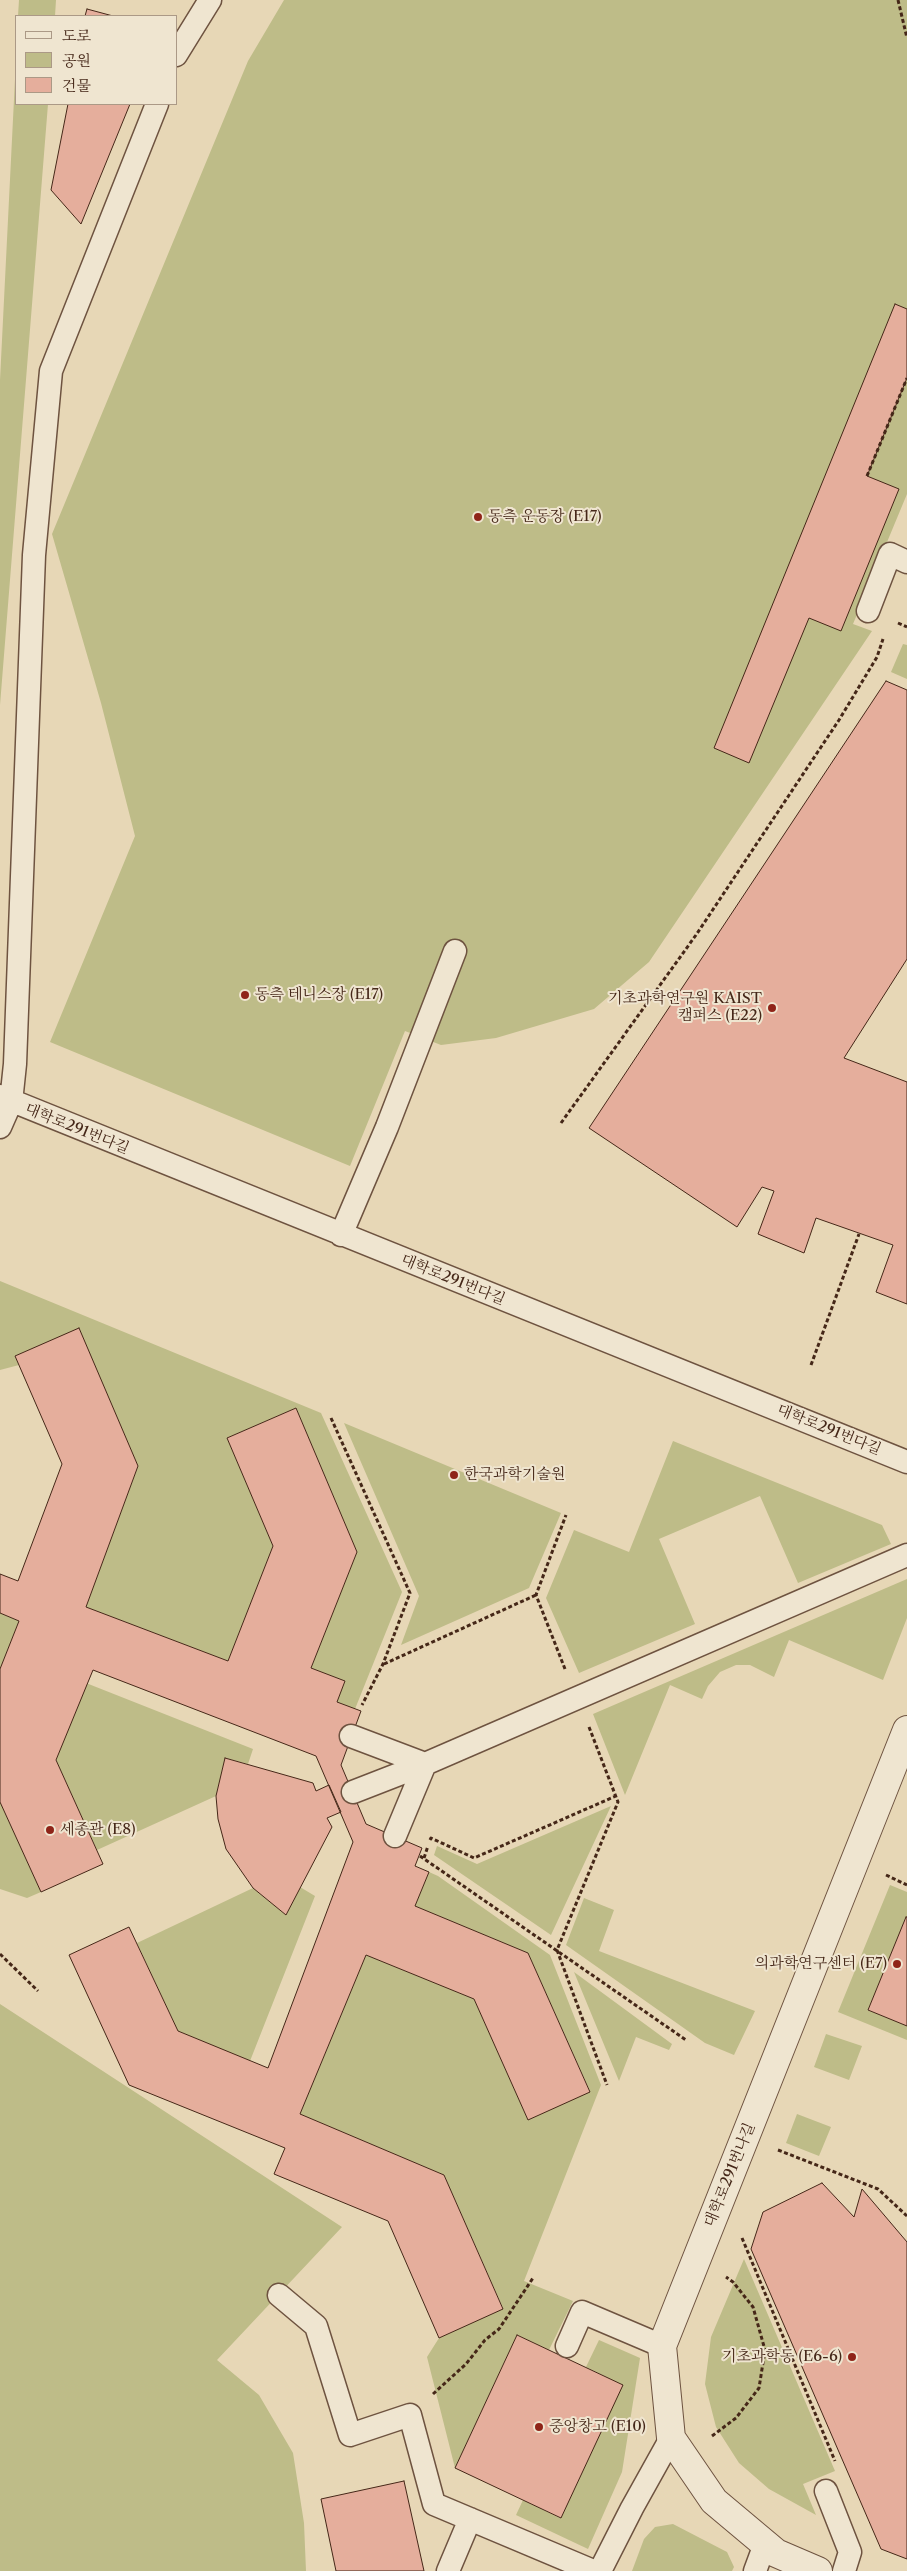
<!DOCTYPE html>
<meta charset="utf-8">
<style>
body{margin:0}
#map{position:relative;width:907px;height:2571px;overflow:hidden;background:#e7d7b6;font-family:"Libre Caslon Text","Noto Serif KR",serif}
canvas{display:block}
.legend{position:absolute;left:15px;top:15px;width:162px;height:90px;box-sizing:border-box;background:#efe5d0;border:1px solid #ab9986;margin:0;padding:6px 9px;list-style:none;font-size:15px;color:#452718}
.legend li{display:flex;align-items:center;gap:10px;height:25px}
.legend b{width:25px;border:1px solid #ab9986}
</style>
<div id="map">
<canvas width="907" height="2571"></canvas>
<ul class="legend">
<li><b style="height:6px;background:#efe5d0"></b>도로</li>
<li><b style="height:14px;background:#bebc88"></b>공원</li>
<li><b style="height:14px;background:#e5ae9c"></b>건물</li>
</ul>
</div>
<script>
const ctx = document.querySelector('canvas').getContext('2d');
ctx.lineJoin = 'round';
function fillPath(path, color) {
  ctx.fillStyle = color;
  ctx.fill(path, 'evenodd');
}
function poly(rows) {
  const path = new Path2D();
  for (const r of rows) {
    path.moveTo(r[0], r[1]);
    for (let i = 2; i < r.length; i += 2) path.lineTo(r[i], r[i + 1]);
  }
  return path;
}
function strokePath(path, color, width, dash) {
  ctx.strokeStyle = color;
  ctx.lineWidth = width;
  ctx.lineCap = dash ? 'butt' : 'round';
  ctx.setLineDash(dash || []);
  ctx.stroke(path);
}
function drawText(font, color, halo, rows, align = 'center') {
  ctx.font = font + ' "Libre Caslon Text","Noto Serif KR",serif';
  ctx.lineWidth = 4;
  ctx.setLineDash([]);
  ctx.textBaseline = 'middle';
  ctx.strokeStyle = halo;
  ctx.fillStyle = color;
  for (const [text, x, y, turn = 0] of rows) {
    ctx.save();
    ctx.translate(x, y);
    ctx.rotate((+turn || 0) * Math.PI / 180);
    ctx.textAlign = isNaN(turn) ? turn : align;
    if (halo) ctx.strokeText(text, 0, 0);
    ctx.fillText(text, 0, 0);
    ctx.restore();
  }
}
fillPath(poly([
 [19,0,56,0,55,16,18,16],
 [284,0,907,0,907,494,853,624,872,631,649,962,594,1009,496,1038,441,1045,405,1031,350,1166,50,1042,135,836,101,703,52,534,248,61],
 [16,59,16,104,48,104,0,705,0,380],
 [903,644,907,645,907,679,891,672],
 [0,1281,321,1413,402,1592,355,1709,337,1702,345,1681,311,1668,357,1552,296,1408,227,1438,273,1546,228,1661,86,1607,138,1466,79,1329,15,1356,19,1365,0,1370],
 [344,1423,561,1513,529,1588,401,1645,419,1596],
 [673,1441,882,1525,891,1544,798,1583,760,1496,659,1539,695,1624,579,1673,546,1598,574,1530,629,1552],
 [907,1579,907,1618,883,1680,789,1640,774,1677,750,1665,736,1665,720,1672,708,1686,702,1699,670,1685,625,1795,593,1714],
 [0,1613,19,1621,0,1669],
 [86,1683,253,1749,248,1764,225,1758,216,1796,97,1850,56,1760],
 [0,1802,41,1892,27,1898,0,1889],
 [611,1806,551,1935,434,1855,437,1846,477,1864],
 [429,1872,438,1876,550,1955,601,2085,524,2281,573,2301,549,2350,517,2335,455,2468,427,2357,439,2338,503,2308,444,2175,300,2114,366,1955,474,1999,528,2120,590,2091,528,1953,415,1906],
 [890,1885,907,1892,907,1917,868,2010,907,2026,907,2040,838,2012],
 [300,1887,315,1896,250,2061,178,2031,137,1943,253,1888,286,1915],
 [584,1898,614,1910,599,1951,755,2011,734,2055,705,2043,566,1945],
 [574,1972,672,2044,669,2050,636,2037,619,2081],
 [0,2004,342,2227,217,2360,259,2395,293,2453,304,2523,306,2571,0,2571],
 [826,2034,862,2046,849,2080,814,2067],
 [797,2114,831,2127,819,2156,786,2143],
 [744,2259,835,2471,803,2484,816,2515,769,2489,739,2463,716,2427,705,2384,711,2337],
 [599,2340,640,2358,622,2472,588,2549,516,2515,523,2500,560,2518,622,2385,586,2367],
 [673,2524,727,2552,734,2567,732,2571,632,2571,644,2539,655,2527]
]), '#bebc88');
const building = poly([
 [87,9,113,16,85,16,87,9],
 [68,104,130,104,81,224,51,190,68,104],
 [895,304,907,309,907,378,867,476,899,489,841,631,809,618,749,763,714,748,895,304],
 [886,681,907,690,907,959,844,1058,907,1082,907,1304,876,1292,893,1245,816,1218,804,1253,758,1234,774,1191,762,1187,737,1227,589,1128,886,681],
 [79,1328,138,1466,86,1607,228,1661,273,1546,227,1438,296,1408,357,1552,311,1668,345,1681,337,1702,361,1711,341,1765,366,1824,422,1848,415,1866,429,1872,415,1906,528,1953,590,2092,528,2120,474,1999,366,1955,300,2114,444,2175,503,2309,439,2338,388,2221,274,2174,285,2148,129,2085,69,1955,129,1927,178,2031,268,2068,353,1842,316,1756,93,1670,56,1760,103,1864,41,1892,0,1802,0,1669,19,1621,0,1613,0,1574,18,1581,62,1464,15,1356,79,1328],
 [225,1758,313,1783,316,1791,329,1785,341,1812,327,1818,332,1827,286,1915,253,1888,226,1849,218,1819,216,1796,225,1758],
 [906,1917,907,1917,907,2026,868,2010,906,1917],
 [822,2183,854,2217,862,2189,907,2242,907,2559,881,2549,751,2249,763,2212,822,2183],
 [517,2335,623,2385,561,2518,455,2468,517,2335],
 [404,2481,424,2571,336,2571,321,2499,404,2481]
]);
fillPath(building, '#e5ae9c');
strokePath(building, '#452718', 1);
const lane = poly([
 [176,55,210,0],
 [868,611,890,554,907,562],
 [0,1096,907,1462],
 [0,1127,11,1102,15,1064,34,555,51,371,157,104],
 [341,1235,387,1127,455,951],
 [351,1736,425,1764],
 [353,1792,425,1764,907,1555],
 [395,1836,425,1764],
 [279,2295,316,2326,350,2435,410,2415,434,2504,593,2571],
 [567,2346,582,2312,662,2346],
 [826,2491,850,2552,844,2571],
 [448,2571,470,2519],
 [600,2571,632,2508,671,2438],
 [755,2571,765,2544]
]);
const street = poly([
 [818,2571,776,2553,714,2501,671,2438,662,2346,907,1730]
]);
strokePath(lane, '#6e5340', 25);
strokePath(street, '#6e5340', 30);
strokePath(poly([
 [898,0,907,38],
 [867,476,907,378],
 [898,623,907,627],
 [561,1123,696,935,839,720,877,657,883,639],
 [811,1365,859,1234],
 [331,1418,410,1593,383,1664,362,1705],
 [384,1664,536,1595],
 [565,1669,536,1595,566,1515],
 [589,1727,618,1802,557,1950,607,2085],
 [430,1840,431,1838,474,1858,616,1796],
 [420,1856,686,2040],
 [424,1858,428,1846],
 [886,1875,907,1885],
 [0,1954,38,1991],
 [778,2150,878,2189,907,2216],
 [742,2238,835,2461],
 [433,2394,466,2364,485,2340,499,2329,533,2278],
 [712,2436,736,2418,759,2388,765,2350,753,2307,733,2282,726,2277]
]), '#452718', 3, [4, 2.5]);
strokePath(lane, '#efe5d0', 22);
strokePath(street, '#efe5d0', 28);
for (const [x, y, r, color] of [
 [478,517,5,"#8f2418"],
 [245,995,5,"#8f2418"],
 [772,1008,5,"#8f2418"],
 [454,1475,5,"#8f2418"],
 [50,1830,5,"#8f2418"],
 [897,1964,5,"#8f2418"],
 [852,2357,5,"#8f2418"],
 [539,2427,5,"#8f2418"]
]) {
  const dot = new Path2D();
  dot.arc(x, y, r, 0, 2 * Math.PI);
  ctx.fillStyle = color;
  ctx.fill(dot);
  strokePath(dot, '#efe5d0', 2);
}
drawText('15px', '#452718', '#efe5d0', [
 ["동측 운동장 (E17)",488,517],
 ["동측 테니스장 (E17)",255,995],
 ["기초과학연구원 KAIST",762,999,"right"],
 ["캠퍼스 (E22)",762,1016,"right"],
 ["한국과학기술원",464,1475],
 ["세종관 (E8)",60,1830],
 ["의과학연구센터 (E7)",887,1964,"right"],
 ["기초과학동 (E6-6)",842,2357,"right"],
 ["중앙창고 (E10)",549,2427]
], 'left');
drawText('15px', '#452718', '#efe5d0', [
 ["대학로291번다길",77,1129,22],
 ["대학로291번다길",453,1280,22],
 ["대학로291번다길",829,1430,22],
 ["대학로291번나길",730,2175,-68]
]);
</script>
